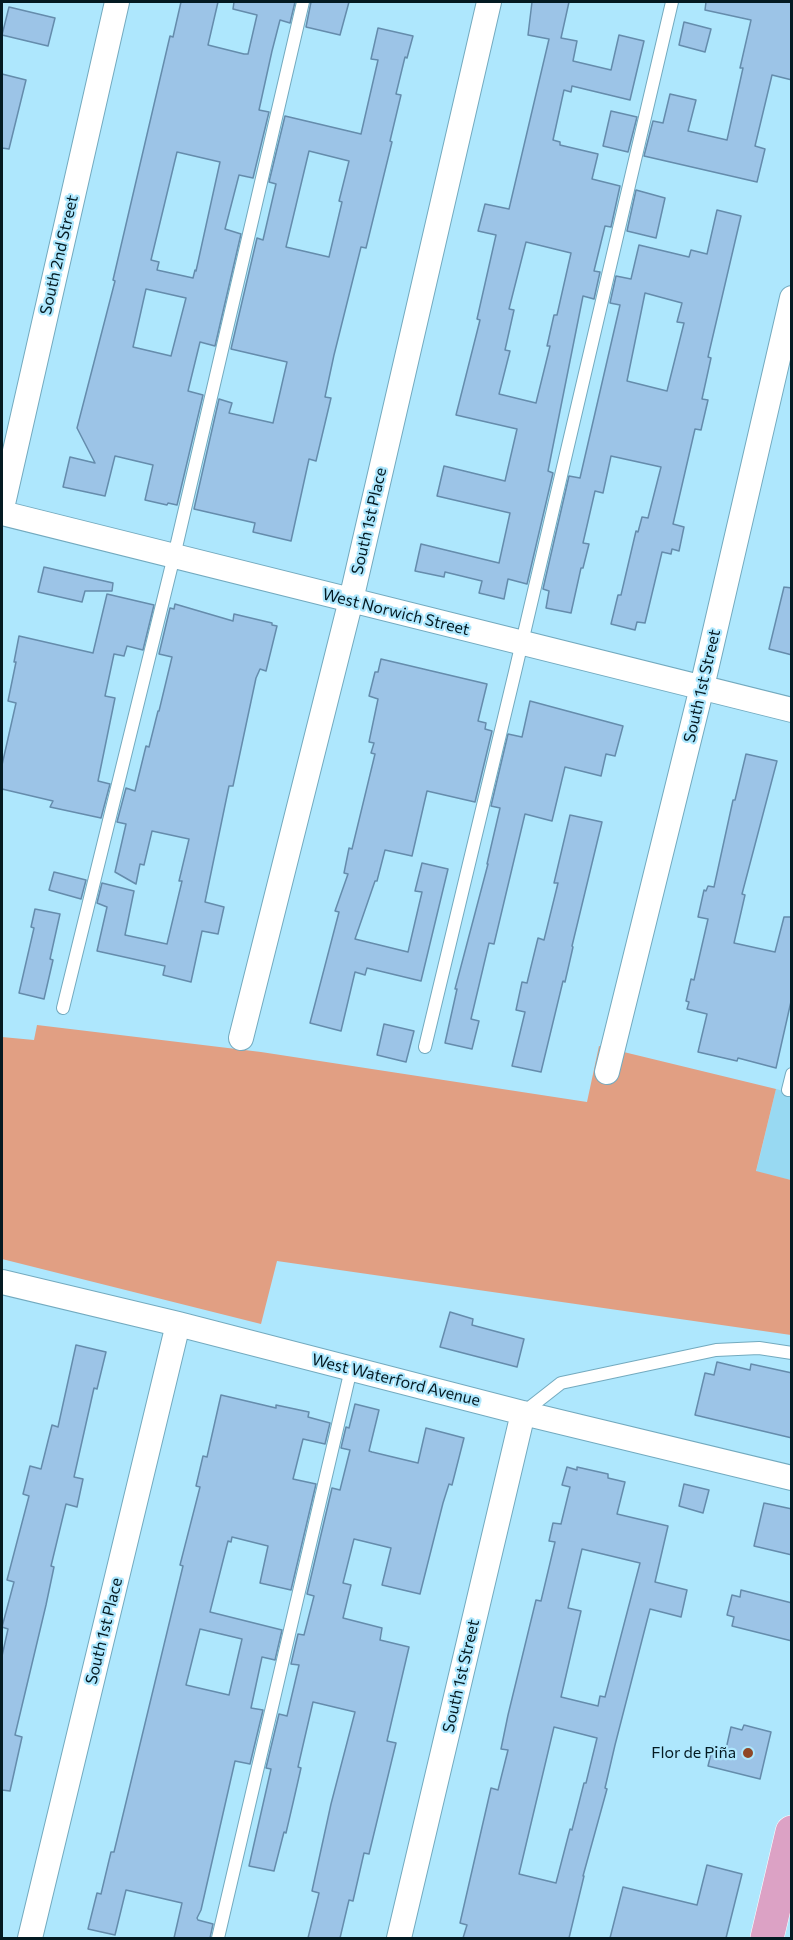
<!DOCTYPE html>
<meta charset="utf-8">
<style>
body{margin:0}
#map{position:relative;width:793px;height:1940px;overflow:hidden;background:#aee7fd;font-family:Commissioner,sans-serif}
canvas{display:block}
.frame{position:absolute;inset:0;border:3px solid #041a22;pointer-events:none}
</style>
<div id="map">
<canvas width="793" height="1940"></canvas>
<div class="frame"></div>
</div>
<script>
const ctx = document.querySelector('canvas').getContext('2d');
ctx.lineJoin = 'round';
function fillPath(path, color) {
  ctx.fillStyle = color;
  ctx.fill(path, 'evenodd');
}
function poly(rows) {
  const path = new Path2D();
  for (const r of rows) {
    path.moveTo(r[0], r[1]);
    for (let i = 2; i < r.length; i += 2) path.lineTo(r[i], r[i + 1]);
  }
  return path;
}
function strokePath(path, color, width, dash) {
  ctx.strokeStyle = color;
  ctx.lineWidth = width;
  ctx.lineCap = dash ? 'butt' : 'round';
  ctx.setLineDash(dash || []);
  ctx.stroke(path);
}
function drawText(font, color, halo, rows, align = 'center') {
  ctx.font = font + ' Commissioner,sans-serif';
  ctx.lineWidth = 4.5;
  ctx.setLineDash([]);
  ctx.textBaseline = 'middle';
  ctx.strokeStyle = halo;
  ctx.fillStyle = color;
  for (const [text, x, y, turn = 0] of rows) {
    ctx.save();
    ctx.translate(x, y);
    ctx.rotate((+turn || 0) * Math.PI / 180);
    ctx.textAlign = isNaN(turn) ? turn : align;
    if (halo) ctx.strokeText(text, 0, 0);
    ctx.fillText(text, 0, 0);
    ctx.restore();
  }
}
fillPath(poly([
 [776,1089,791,1093,791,1180,756,1172]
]), '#98d9f2');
fillPath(poly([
 [37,1025,261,1052,587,1102,599,1046,776,1089,756,1171,791,1180,791,1335,277,1261,261,1324,2,1259,2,1037,34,1040]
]), '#e19f83');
const building = poly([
 [181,2,218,2,208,45,244,54,248,54,257,15,233,9,234,2,295,2,290,23,280,20,272,51,259,110,269,112,253,178,239,175,225,229,241,234,215,346,200,342,188,391,203,395,177,505,168,503,167,505,145,500,153,465,115,456,105,496,63,487,70,457,95,463,77,428,115,281,113,280,170,36,173,37,181,2],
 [177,152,220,162,196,271,195,270,193,278,157,270,159,262,151,260,177,152],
 [146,289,186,298,171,356,133,347,146,289],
 [311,2,349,2,340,35,306,27,311,2],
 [532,2,569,2,561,38,577,41,573,61,611,70,619,35,644,41,630,100,572,86,571,92,564,90,553,140,560,142,560,145,598,154,592,179,620,186,611,227,605,226,594,271,600,272,594,299,583,296,548,471,553,473,527,584,508,579,504,599,479,593,482,581,445,572,444,577,415,571,421,544,499,563,510,513,437,496,444,466,505,481,517,429,456,415,480,320,477,319,496,235,478,231,485,204,509,209,549,39,528,35,532,2],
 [526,242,571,253,557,315,554,315,547,346,550,346,536,403,499,394,510,351,505,350,514,310,509,309,526,242],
 [706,2,792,2,792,80,772,75,755,146,765,149,757,182,644,156,653,121,663,123,670,94,696,100,688,131,727,140,743,68,740,68,751,20,705,10,706,2],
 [9,7,55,18,48,46,2,35,9,7],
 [684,22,711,29,705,52,679,45,684,22],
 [378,28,413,36,407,58,405,57,396,94,401,95,390,141,392,142,366,248,361,247,334,355,325,397,331,398,316,461,309,459,291,541,253,532,255,523,194,509,219,399,232,403,229,413,273,423,287,362,231,349,257,238,263,240,276,184,269,182,285,116,361,134,378,60,371,59,378,28],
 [309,151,349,161,339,201,342,202,329,257,286,247,309,151],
 [2,74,26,80,9,149,2,148,2,74],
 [611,111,637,117,628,152,603,146,611,111],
 [636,190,665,198,656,238,627,231,636,190],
 [717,210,741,216,708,357,711,358,702,399,708,400,701,430,695,429,673,524,684,527,679,551,672,549,671,554,662,552,645,623,637,622,635,630,611,624,618,595,621,595,636,531,638,532,642,517,648,518,661,467,611,456,603,493,595,491,583,543,589,544,583,568,581,568,571,613,546,608,549,591,543,589,569,476,580,478,620,305,610,303,616,276,631,279,639,245,689,257,691,250,707,254,717,210],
 [645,293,682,303,677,322,684,323,667,391,627,381,645,293],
 [44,567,113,583,112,591,85,591,82,602,38,592,44,567],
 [784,587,792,588,792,655,769,649,784,587],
 [107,594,154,605,143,650,127,646,124,656,114,654,105,696,115,698,98,781,110,784,101,818,50,807,53,801,2,789,2,765,16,703,8,701,16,662,14,662,19,636,93,653,107,594],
 [175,604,233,621,234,614,272,623,272,625,277,626,266,671,260,669,256,678,233,786,229,786,205,902,224,907,218,934,202,931,191,982,163,975,165,966,97,951,107,907,97,903,102,883,134,891,125,935,167,944,182,881,179,881,189,839,152,831,144,865,140,864,136,884,115,872,126,824,117,822,126,788,135,791,146,746,149,747,158,711,159,711,172,657,159,654,170,608,174,609,175,604],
 [381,659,487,684,478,721,486,723,485,729,492,731,475,802,427,791,412,856,385,850,377,881,375,881,355,939,408,952,422,892,415,891,422,863,448,869,421,981,367,968,365,975,355,972,341,1031,310,1023,339,912,335,911,348,874,344,873,349,848,352,849,375,754,371,753,374,743,369,742,378,699,369,696,375,672,378,672,381,659],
 [530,701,623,726,615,756,606,754,601,776,565,767,552,821,525,814,494,944,489,943,471,1019,479,1021,472,1049,445,1043,457,989,455,989,488,864,487,864,500,808,491,806,508,734,522,737,530,701],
 [746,754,777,761,742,894,745,895,734,943,775,952,784,917,792,917,792,997,776,1068,738,1058,737,1061,698,1052,707,1014,687,1009,689,1002,686,1001,691,979,694,980,708,919,698,917,704,890,706,891,708,886,714,887,733,800,735,800,746,754],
 [570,815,602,822,572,946,573,947,565,982,563,981,541,1072,512,1066,525,1012,516,1010,522,982,527,983,538,938,544,940,558,883,554,883,570,815],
 [54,872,86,880,81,899,49,890,54,872],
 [35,909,60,914,50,959,53,960,44,999,19,993,34,928,31,927,35,909],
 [384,1024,414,1031,406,1062,377,1055,384,1024],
 [450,1312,473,1319,472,1325,524,1339,517,1367,440,1347,450,1312],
 [76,1345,106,1352,97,1389,94,1388,74,1477,83,1479,77,1507,66,1504,51,1566,54,1567,46,1605,15,1735,22,1737,10,1791,2,1790,2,1656,8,1629,2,1627,14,1582,7,1580,29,1496,23,1494,30,1466,41,1469,52,1425,58,1427,76,1345],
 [717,1362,750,1370,751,1364,792,1373,792,1438,695,1415,705,1373,714,1375,717,1362],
 [221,1395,276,1408,276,1405,309,1412,308,1417,330,1423,325,1444,303,1439,293,1479,316,1484,291,1590,260,1583,268,1546,232,1537,231,1542,228,1541,210,1612,282,1630,275,1660,262,1657,251,1708,263,1710,250,1764,235,1761,201,1910,197,1918,198,1920,213,1924,210,1938,174,1938,182,1903,126,1890,115,1935,88,1929,97,1893,101,1894,111,1852,114,1852,183,1566,180,1565,200,1487,196,1486,203,1456,207,1457,221,1395],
 [200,1629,242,1639,229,1695,186,1685,200,1629],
 [355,1404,379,1410,369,1451,372,1452,418,1463,426,1428,464,1438,452,1485,449,1484,443,1503,420,1594,382,1585,391,1548,354,1539,343,1583,351,1585,343,1618,382,1628,380,1640,409,1647,387,1741,396,1743,369,1854,364,1853,353,1901,349,1900,340,1938,308,1938,319,1893,312,1891,331,1804,355,1712,313,1702,298,1767,301,1768,293,1803,286,1833,284,1832,274,1871,249,1866,271,1769,266,1768,279,1714,287,1716,299,1665,291,1664,298,1634,304,1635,314,1596,307,1594,332,1488,340,1490,350,1450,341,1448,346,1427,349,1428,355,1404],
 [567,1467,577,1470,577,1467,608,1474,608,1478,625,1482,617,1514,668,1526,655,1582,687,1590,681,1617,650,1609,615,1745,605,1788,607,1789,583,1876,584,1876,569,1938,463,1938,467,1925,460,1923,491,1788,498,1790,508,1750,501,1749,508,1715,536,1600,541,1601,555,1542,549,1541,553,1523,561,1524,570,1487,562,1485,567,1467],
 [582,1549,640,1563,605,1697,600,1696,598,1706,561,1697,581,1611,568,1608,582,1549],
 [554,1727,597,1738,586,1783,584,1783,572,1830,570,1829,556,1883,519,1874,554,1727],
 [684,1484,709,1490,703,1513,679,1506,684,1484],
 [764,1503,792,1509,792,1555,754,1546,764,1503],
 [741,1590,792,1603,792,1641,732,1626,734,1617,727,1615,732,1595,740,1597,741,1590],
 [744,1725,771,1732,760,1779,708,1766,713,1746,726,1749,731,1727,742,1730,744,1725],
 [707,1865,742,1874,726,1938,610,1938,623,1887,697,1905,707,1865]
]);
fillPath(building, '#9cc4e7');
strokePath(building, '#658cac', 1.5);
const service = poly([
 [63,1008,174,556,303,2],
 [425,1047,515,672,672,2],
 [788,1090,792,1074],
 [524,1412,561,1383,716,1350,759,1348,792,1353],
 [218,1938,351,1369]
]);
const minor = poly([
 [2,508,117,2],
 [2,513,792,710],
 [241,1038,351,600,489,2],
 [607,1072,702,687,792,298],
 [2,1282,178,1324,523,1413,792,1478],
 [30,1938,178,1324],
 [399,1938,523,1413]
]);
const primary = poly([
 [767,1938,792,1832]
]);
strokePath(service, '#73aabf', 14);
strokePath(minor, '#73aabf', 26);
strokePath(primary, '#fff', 34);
strokePath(service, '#fff', 12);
strokePath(minor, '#fff', 24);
strokePath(primary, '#dca2c5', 33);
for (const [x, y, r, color] of [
 [748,1753,6,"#8f4726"]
]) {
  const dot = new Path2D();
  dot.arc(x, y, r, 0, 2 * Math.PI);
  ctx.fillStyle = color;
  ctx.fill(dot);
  strokePath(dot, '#aee7fd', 2);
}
drawText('16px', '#041a22', '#aee7fd', [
 ["South 2nd Street",59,255,-77],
 ["South 1st Place",369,521,-77],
 ["West Norwich Street",396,612,14],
 ["South 1st Street",702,686,-77],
 ["West Waterford Avenue",396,1380,14],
 ["South 1st Place",104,1631,-76],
 ["South 1st Street",461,1676,-77]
]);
drawText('16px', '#041a22', '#aee7fd', [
 ["Flor de Piña",736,1753]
], 'right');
</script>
